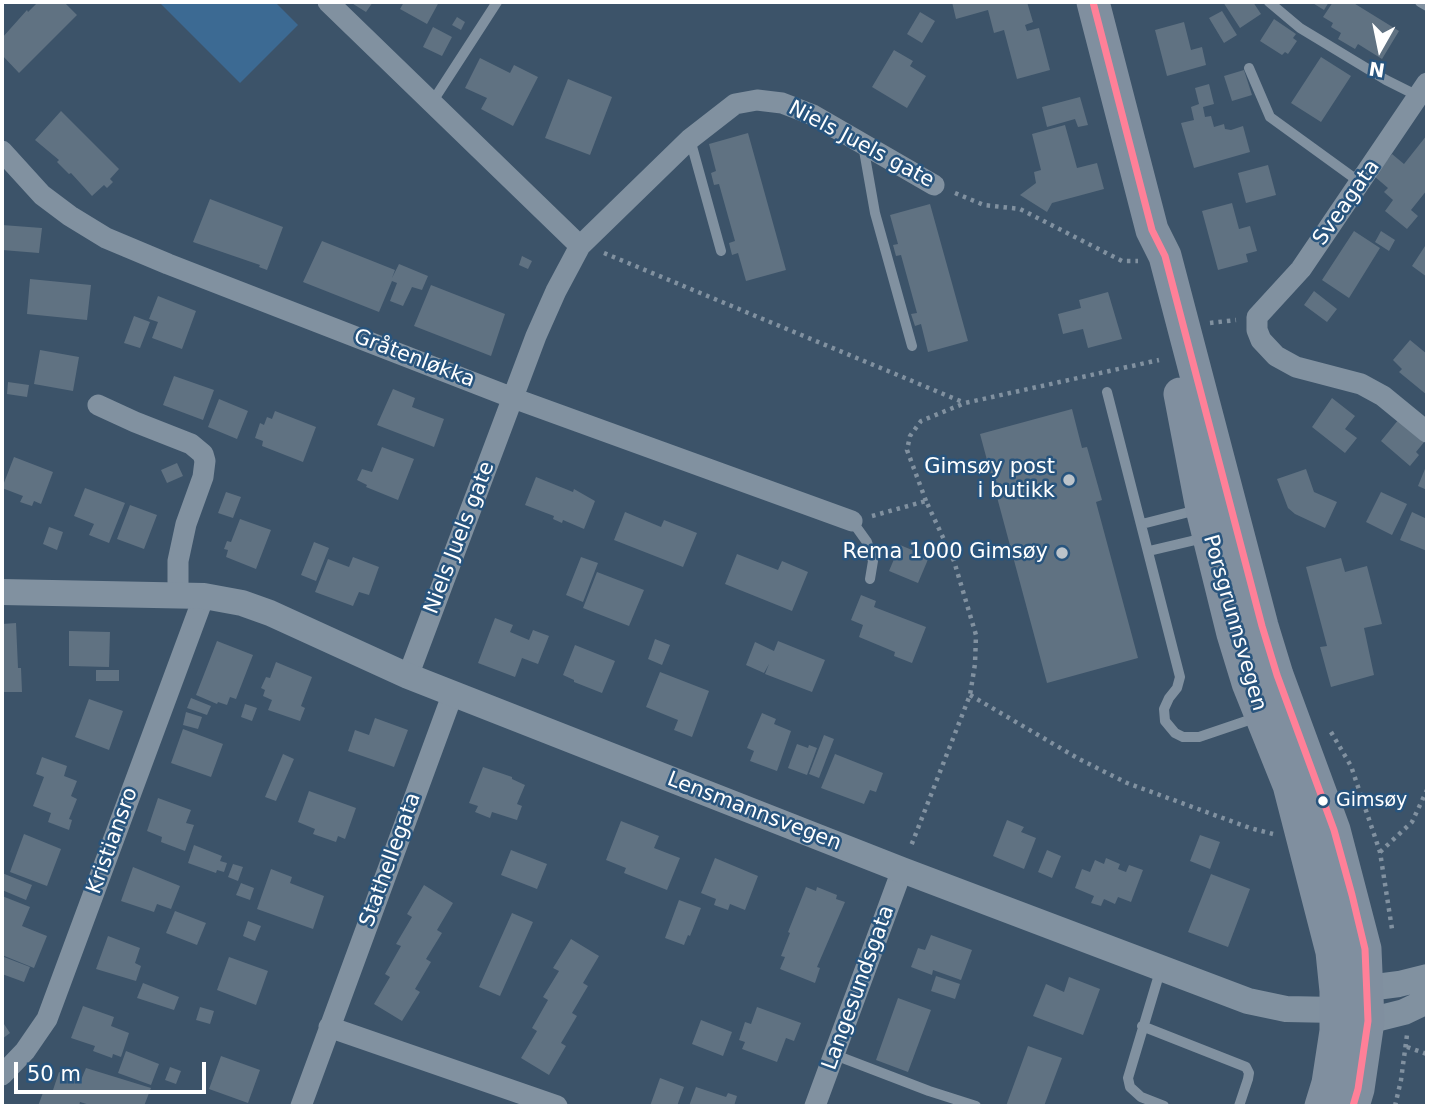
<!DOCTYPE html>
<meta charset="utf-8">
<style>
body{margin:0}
#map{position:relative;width:1429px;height:1108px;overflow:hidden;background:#3c5369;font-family:"DejaVu Sans",sans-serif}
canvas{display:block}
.frame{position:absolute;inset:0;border:4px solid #fff;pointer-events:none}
.north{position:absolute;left:1345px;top:14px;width:70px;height:70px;-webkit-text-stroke:5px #28547d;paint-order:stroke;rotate:189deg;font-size:19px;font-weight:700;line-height:28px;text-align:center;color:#fff}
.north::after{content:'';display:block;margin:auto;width:24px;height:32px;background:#fff;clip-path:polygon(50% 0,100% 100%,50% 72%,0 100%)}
.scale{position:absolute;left:14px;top:1062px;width:192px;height:32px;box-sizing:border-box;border:4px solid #fff;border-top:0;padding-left:9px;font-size:21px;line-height:24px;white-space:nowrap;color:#fff;-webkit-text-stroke:5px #28547d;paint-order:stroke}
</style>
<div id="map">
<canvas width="1429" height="1108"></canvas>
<div class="frame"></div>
<div class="north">N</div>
<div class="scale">50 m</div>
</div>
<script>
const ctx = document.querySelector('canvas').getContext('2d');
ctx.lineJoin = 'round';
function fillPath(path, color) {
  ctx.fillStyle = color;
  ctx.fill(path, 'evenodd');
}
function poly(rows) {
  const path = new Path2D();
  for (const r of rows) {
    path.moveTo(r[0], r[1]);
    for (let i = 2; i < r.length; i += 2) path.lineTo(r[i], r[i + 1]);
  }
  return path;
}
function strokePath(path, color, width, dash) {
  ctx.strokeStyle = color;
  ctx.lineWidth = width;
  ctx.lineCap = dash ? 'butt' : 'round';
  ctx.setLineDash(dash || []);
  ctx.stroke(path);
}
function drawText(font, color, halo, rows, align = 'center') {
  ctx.font = font + ' "DejaVu Sans",sans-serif';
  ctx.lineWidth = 5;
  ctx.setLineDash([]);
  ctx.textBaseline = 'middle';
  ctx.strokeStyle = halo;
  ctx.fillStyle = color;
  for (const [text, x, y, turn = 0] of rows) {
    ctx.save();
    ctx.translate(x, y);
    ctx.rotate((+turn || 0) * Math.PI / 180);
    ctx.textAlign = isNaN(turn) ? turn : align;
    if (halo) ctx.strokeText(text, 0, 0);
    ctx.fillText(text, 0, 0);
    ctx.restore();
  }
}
fillPath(poly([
 [159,2,275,2,298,25,240,83]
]), '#3c6a93');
fillPath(poly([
 [38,2,64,2,77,15,19,73,2,55,2,38,27,10,28,12],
 [350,2,373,2,366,12],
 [404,2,439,2,427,24,400,9],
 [952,2,1027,2,1033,22,1025,25,1027,31,1039,28,1050,70,1017,79,1004,30,994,33,988,10,956,19],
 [1223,2,1253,2,1261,14,1240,28],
 [1311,2,1329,2,1324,10],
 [1333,2,1352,2,1399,31,1382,59,1358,44,1355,49,1338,39,1341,33,1331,27,1333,23,1323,17],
 [1222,11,1237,35,1224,43,1209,18],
 [920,12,935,21,922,43,907,34],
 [457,17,465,22,461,30,452,25],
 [1274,19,1296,34,1293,38,1297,41,1288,54,1285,52,1282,55,1260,41],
 [1184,22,1191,50,1202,47,1206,65,1167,76,1155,30],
 [433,27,452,37,442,56,423,47],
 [894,50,913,61,910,66,926,76,907,108,872,87],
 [1321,57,1351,76,1321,122,1291,103],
 [480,58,510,73,514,65,538,77,513,126,481,109,487,98,465,88],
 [1244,70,1252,95,1232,101,1224,76],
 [568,79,612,97,590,155,545,138],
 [1209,84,1214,104,1203,107,1205,117,1211,116,1214,127,1224,124,1225,129,1231,130,1243,126,1250,152,1194,168,1181,123,1194,120,1191,107,1199,104,1195,88],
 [1080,97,1088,125,1078,127,1075,119,1047,127,1042,107],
 [61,111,119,169,110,179,113,182,107,188,104,185,92,196,71,173,69,174,57,162,59,160,35,140],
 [1065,125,1077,168,1097,163,1104,189,1052,203,1047,212,1020,195,1036,183,1034,172,1041,170,1032,134],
 [748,133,786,270,746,281,738,253,732,255,729,243,735,241,719,184,714,185,711,173,716,171,709,144],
 [1427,135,1427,190,1411,210,1418,216,1407,229,1385,211,1393,200,1384,192,1388,188,1374,176,1392,154,1404,164],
 [1268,165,1276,195,1246,203,1238,173],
 [210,199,283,227,267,270,259,267,260,265,193,242],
 [1232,203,1239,229,1250,226,1257,251,1246,254,1248,262,1218,270,1202,211],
 [930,204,968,341,928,352,921,324,915,326,911,314,917,313,901,255,896,256,893,245,898,244,890,215],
 [2,225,42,228,39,253,2,250],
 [1354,231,1380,248,1349,298,1322,280],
 [1381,231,1395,240,1389,251,1375,242],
 [322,241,395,270,392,278,399,264,428,276,422,290,412,287,403,306,390,301,397,283,392,281,379,312,303,282],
 [1427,243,1427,277,1412,266],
 [522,256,532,261,528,269,519,265],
 [30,279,91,285,87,320,27,314],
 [431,285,505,314,491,356,414,326],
 [1314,291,1337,309,1327,322,1304,305],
 [1108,292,1122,339,1088,348,1083,329,1063,334,1058,314,1081,308,1079,300],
 [158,296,196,311,182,349,152,338,158,322,149,319],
 [134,316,150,322,140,348,124,343],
 [1410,340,1427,354,1427,395,1399,372,1402,369,1393,360],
 [40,350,79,357,73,391,34,384],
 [174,376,214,390,203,420,163,405],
 [8,382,29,385,27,397,7,394],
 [393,389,415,398,412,407,444,419,434,447,377,425],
 [1332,398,1355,416,1345,429,1357,438,1345,453,1312,427],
 [219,399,248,411,237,439,208,427],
 [1072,409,1082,448,1087,447,1102,500,1096,502,1138,658,1047,683,980,434],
 [275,411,316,427,303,462,262,446,263,441,255,438,260,423,264,425,267,417,272,419],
 [1399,419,1425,441,1416,452,1419,455,1410,466,1381,441],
 [382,447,414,459,398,500,366,487,367,485,357,480,362,469,372,472],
 [14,457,53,472,41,504,34,501,32,506,20,502,23,496,2,488],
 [177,463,183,476,167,483,161,470],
 [1427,464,1427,490,1418,486],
 [1306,469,1314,492,1337,502,1325,528,1295,514,1288,508,1277,479],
 [536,477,573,492,574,489,595,501,584,529,563,520,562,523,553,519,554,516,525,505],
 [85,488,125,503,109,543,89,535,94,524,74,516],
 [226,492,241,497,233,518,218,513],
 [1381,492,1407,504,1392,535,1366,522],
 [130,505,157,515,144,549,117,539],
 [625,512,661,527,664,520,697,533,683,567,614,540],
 [1412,512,1427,519,1427,551,1400,540],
 [240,519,271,530,256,569,226,557,228,550,224,549,227,541,231,542],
 [49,527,63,532,57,550,43,544],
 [314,542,329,548,316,581,301,575],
 [900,545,929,557,918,583,889,571],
 [737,554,778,570,782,561,808,572,792,611,725,584],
 [353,557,379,567,369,595,359,592,353,606,315,592,328,559,349,567],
 [581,557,598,563,583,602,566,595],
 [1341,558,1345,572,1367,566,1382,624,1364,628,1374,675,1331,687,1320,647,1327,646,1306,567],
 [597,572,644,590,629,626,583,608],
 [861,595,876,601,874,607,926,627,912,663,894,656,895,652,859,637,863,625,851,620],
 [495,618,513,625,510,632,529,640,533,630,549,636,538,664,522,658,515,677,478,663],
 [16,623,18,668,21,668,22,692,2,692,2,624],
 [69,631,110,632,109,667,69,666],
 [655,639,670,645,662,665,648,659],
 [217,641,253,655,236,699,230,697,227,705,218,702,217,704,196,695],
 [778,641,825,660,812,692,765,674,769,664,764,673,746,665,755,642,774,651],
 [575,645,615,661,602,693,574,682,574,680,563,675],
 [276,662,312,677,301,706,305,708,300,721,268,710,272,700,263,696,265,690,261,688,266,677,270,678],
 [96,670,119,670,119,681,96,681],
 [660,672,709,691,692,737,674,730,678,720,646,707],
 [191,698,211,706,207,715,187,708],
 [89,699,123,711,109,750,75,737],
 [245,704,257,708,252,721,241,717],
 [186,712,202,717,198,729,183,725],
 [762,713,776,719,774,724,791,731,777,771,750,761,754,751,747,748],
 [375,718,408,730,394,767,348,751,355,730,369,735],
 [183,729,223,744,211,777,171,763],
 [824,735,834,739,819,778,809,774],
 [797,744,808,748,809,745,817,748,807,775,788,768],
 [283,754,294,759,276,801,265,797],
 [835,754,883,773,876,792,870,790,864,804,821,788],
 [42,757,67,766,64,776,77,781,71,796,77,799,69,819,72,820,69,830,48,822,51,813,33,806,44,777,36,774],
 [483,767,512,777,512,779,525,785,517,804,522,806,517,820,492,812,490,818,475,812,478,806,469,803],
 [309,791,356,808,345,839,338,836,336,842,313,834,315,829,298,822],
 [158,798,191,810,186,823,194,825,185,851,161,842,162,837,147,831],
 [1007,820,1024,827,1021,832,1036,838,1024,869,993,856],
 [621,821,659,836,654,848,680,858,667,890,624,873,626,868,606,860],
 [24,834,61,849,47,886,10,872],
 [1200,835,1220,842,1210,869,1190,861],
 [194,845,222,856,220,861,227,863,224,872,217,870,216,873,188,863],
 [511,850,547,864,537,889,501,875],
 [1047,850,1061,856,1052,878,1038,872],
 [715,858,758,876,745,910,730,904,728,910,714,905,716,899,701,893],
 [1106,858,1120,864,1118,869,1126,872,1129,865,1143,870,1131,902,1118,897,1115,904,1104,899,1101,906,1091,903,1094,896,1075,888,1082,869,1090,872,1095,860,1104,864],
 [233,864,243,867,238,881,228,877],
 [133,867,180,886,171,909,157,904,154,912,121,901],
 [271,869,292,877,290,883,324,896,313,929,257,909],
 [2,873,32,885,26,900,2,890],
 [1211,874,1250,889,1228,947,1188,932],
 [241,883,254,888,250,900,236,895],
 [424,885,453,903,437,930,442,933,426,959,431,962,415,989,420,992,402,1021,374,1004,390,977,385,974,401,946,396,944,412,917,407,914],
 [806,887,816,891,817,887,837,895,836,899,845,902,817,967,820,968,815,983,780,969,785,957,781,956,790,933,788,932],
 [2,896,30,907,22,926,47,936,34,968,2,955],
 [679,900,701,908,690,936,688,935,684,945,665,938],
 [175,911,206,923,197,945,166,933],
 [512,913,533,922,500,996,479,987],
 [248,921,261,926,255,941,243,936],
 [931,935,972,950,961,980,933,970,932,975,911,967,918,948,925,950],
 [108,936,140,948,135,963,141,966,136,981,96,969],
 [571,939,599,956,583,983,588,986,572,1013,577,1016,561,1043,566,1046,549,1075,521,1058,537,1031,532,1028,548,1000,543,997,559,971,553,968],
 [4,957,30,967,24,982,2,974],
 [229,957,268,971,256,1005,217,990],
 [936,976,960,984,955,999,931,991],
 [1069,977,1100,989,1083,1035,1033,1016,1046,984,1064,992],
 [143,983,179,997,174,1010,137,998],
 [898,998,931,1010,908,1072,876,1060],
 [83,1006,114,1017,111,1026,129,1033,121,1057,113,1054,112,1058,93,1051,95,1046,71,1038],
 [200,1007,214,1011,210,1024,196,1020],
 [757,1007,801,1023,794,1041,786,1038,777,1062,742,1049,745,1042,739,1040,745,1022,751,1024],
 [701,1020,732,1032,723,1056,692,1044],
 [2,1021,10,1033,2,1039],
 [1028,1046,1062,1058,1044,1106,1006,1106],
 [126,1051,159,1064,151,1085,118,1073],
 [221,1056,260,1070,248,1103,209,1089],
 [170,1067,181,1071,176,1084,165,1080],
 [86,1068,151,1088,144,1106,104,1106,97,1104,93,1106,80,1102,79,1106,38,1106,44,1090,52,1093,59,1072,81,1080],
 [660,1078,684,1087,677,1106,650,1106],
 [696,1087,726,1097,728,1093,737,1096,734,1106,689,1106]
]), '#607282');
strokePath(poly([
 [955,193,984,205,1020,209,1122,261,1138,261],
 [604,253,965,403],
 [1210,323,1236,320],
 [926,501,907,450,910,436,921,421,965,403,1159,360],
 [872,516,926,501,954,561,976,635,975,664,970,695,911,846],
 [970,695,1079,759,1127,783,1250,828,1273,834],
 [1331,732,1351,766,1380,852,1392,929],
 [1380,852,1412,822,1427,790],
 [1407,1047,1427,1054],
 [1395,1106,1401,1080,1407,1035]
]), '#8191a0', 4.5, [3.5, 5]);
strokePath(poly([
 [1269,2,1300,28,1386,80,1418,96],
 [1420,2,1427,6],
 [1249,68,1270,117,1361,183],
 [431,104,497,2],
 [690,139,721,251],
 [863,145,875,213,912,346],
 [1107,392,1180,677,1177,688,1169,698,1164,709,1165,721,1175,733,1183,737,1199,737,1258,717],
 [852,521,867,542,873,561,870,579],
 [1142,524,1197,510],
 [1149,551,1204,538],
 [1161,968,1128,1078,1130,1087,1141,1097,1164,1106],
 [1142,1026,1246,1067,1249,1073,1248,1079,1239,1106],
 [835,1055,929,1091,976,1106]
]), '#8191a0', 10);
strokePath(poly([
 [328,2,580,246],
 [1427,83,1301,269,1257,317,1257,330,1261,340,1276,356,1296,367,1361,384,1383,396,1427,432],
 [2,151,42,195,70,216,106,238,168,264,513,398,852,521],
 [98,405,135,422,191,444,203,454,205,461,203,477,186,524,178,561,178,595],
 [408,676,536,336,556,291,580,246,690,139,735,104,757,100,782,103,813,115,934,185],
 [329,1027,557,1106],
 [2,1075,25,1051,47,1019,204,596],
 [301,1106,453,693],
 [815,1106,902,870]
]), '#8191a0', 21);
strokePath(poly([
 [2,592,204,596,242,603,270,613,408,676,902,870,1248,1001,1286,1009,1336,1010,1368,1021,1404,1012,1427,1001],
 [1352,999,1368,988,1399,984,1427,977]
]), '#8191a0', 26);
strokePath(poly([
 [1093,2,1152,230,1165,256,1262,626,1277,675,1334,830,1365,949,1368,1021,1358,1089,1353,1106],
 [1180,394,1202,509,1233,634,1248,683,1289,785,1332,952,1336,991,1336,1031,1328,1083,1321,1106]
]), '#808f9f', 33);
strokePath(poly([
 [1093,2,1152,230,1165,256,1262,626,1277,675,1334,830,1352,895,1365,949,1368,1021,1358,1089,1353,1106]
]), '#ff8098', 7);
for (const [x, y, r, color] of [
 [1069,480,7,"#bbc3ca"],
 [1062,553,7,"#bbc3ca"],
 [1323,801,6,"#fff"]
]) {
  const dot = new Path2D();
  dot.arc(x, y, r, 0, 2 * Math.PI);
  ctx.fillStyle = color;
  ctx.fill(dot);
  strokePath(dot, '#28547d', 2.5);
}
drawText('19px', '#fff', '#28547d', [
 ["Gimsøy",1336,801]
], 'left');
drawText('21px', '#fff', '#28547d', [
 ["Niels Juels gate",861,145,28],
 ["Sveagata",1347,203,-55],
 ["Gråtenløkka",414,359,21],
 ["Niels Juels gate",460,538,-69],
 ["Porsgrunnsvegen",1234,623,74],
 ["Lensmannsvegen",754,812,21],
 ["Kristiansro",113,841,-70],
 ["Stathellegata",391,860,-70],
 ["Langesundsgata",859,988,-70]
]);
drawText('21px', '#fff', '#28547d', [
 ["Gimsøy post",1055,468],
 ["i butikk",1055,492],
 ["Rema 1000 Gimsøy",1048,553]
], 'right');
</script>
